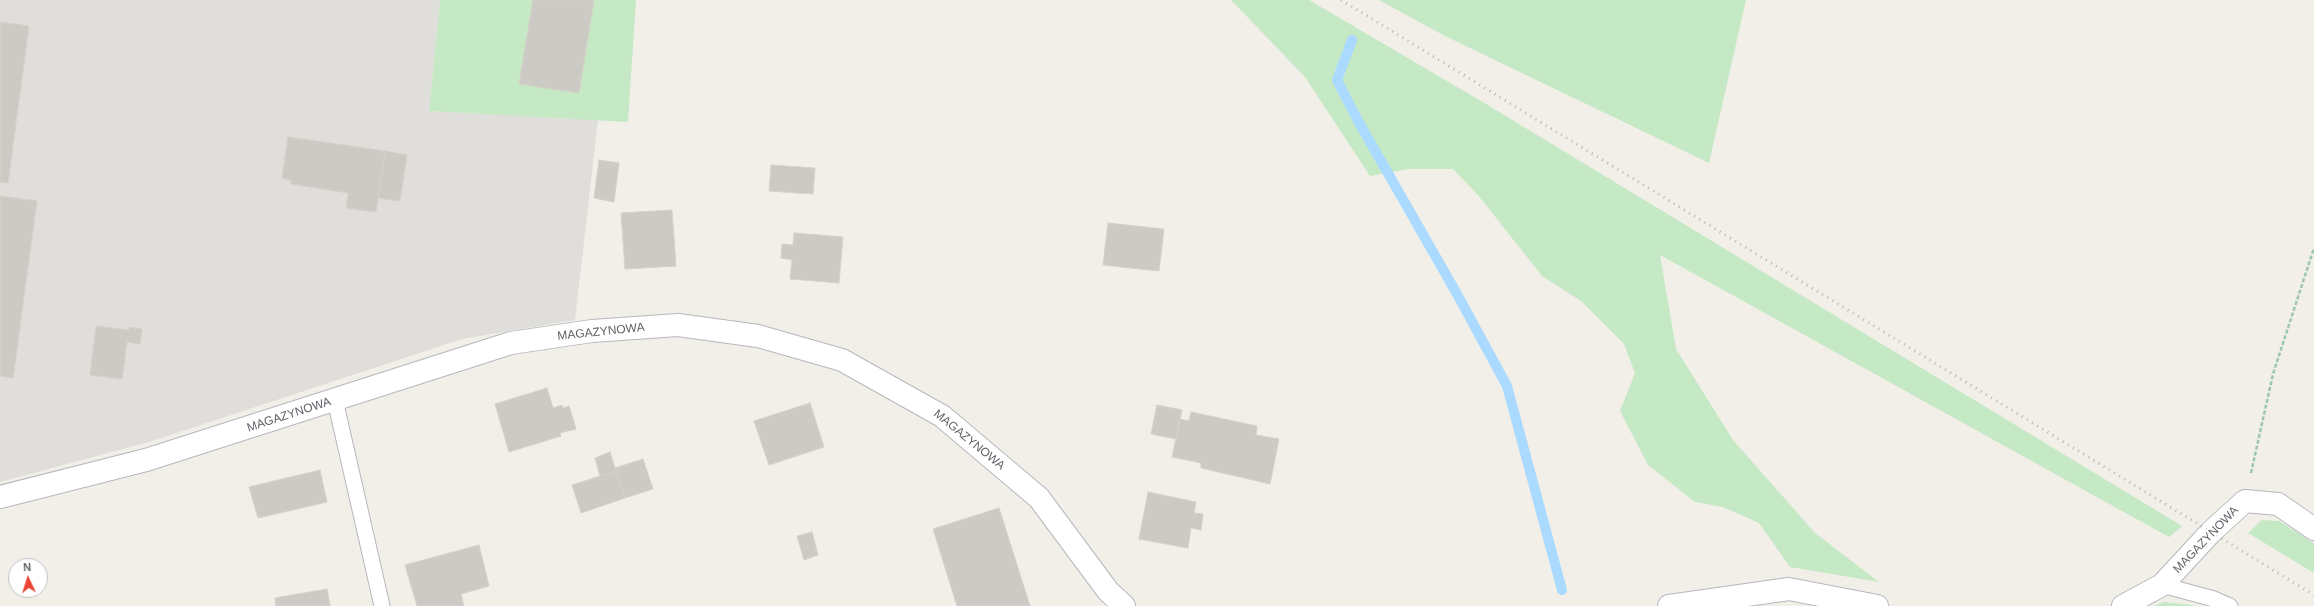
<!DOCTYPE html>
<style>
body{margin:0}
#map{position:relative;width:2314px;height:606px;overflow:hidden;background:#f1efe8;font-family:Arial,sans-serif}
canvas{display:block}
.north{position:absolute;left:8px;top:558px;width:40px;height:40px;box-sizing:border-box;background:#fff;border:1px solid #bfc1c3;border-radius:50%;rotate:356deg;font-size:11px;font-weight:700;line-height:16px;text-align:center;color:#5f6368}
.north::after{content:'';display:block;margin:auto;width:14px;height:18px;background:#ea4335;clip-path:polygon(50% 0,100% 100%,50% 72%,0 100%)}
</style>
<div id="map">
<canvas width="2314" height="606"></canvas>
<div class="north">N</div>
</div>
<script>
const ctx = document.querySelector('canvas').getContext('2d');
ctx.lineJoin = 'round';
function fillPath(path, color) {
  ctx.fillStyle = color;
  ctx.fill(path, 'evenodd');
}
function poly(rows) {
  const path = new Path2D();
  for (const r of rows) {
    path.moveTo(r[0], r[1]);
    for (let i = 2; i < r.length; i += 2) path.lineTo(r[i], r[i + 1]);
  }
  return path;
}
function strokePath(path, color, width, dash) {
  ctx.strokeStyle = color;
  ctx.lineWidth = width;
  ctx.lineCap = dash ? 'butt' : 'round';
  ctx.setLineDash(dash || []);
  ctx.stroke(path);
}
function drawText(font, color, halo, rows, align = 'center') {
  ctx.font = font + ' Arial,sans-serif';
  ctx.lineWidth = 4;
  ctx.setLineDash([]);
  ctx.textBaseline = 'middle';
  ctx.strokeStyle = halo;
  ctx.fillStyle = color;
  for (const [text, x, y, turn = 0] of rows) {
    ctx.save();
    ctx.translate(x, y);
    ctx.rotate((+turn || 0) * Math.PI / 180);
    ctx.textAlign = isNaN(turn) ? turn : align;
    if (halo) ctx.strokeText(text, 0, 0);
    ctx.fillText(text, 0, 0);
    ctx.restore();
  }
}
fillPath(poly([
 [0,0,440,0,429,111,598,120,575,320,462,339,149,442,0,482]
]), '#e0deda');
fillPath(poly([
 [440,0,636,0,628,122,429,111],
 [1231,0,1309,0,1481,101,2182,526,2169,537,1660,255,1676,349,1733,440,1815,533,1879,582,1790,567,1759,523,1723,507,1695,502,1648,465,1620,411,1635,373,1624,344,1581,301,1542,276,1478,195,1453,169,1409,169,1370,176,1305,77],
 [1379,0,1746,0,1709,163,1447,37],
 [2262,520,2279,521,2314,543,2314,573,2248,533],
 [2164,602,2192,605,2194,606,2154,606]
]), '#c5e8c5');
strokePath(poly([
 [1352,40,1337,80,1357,119,1457,294,1507,386,1562,590]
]), '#aadaff', 10);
const building = poly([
 [533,0,594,0,579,93,519,84,533,0],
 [0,22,29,26,8,183,0,182,0,22],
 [288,137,385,151,376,212,346,208,348,193,291,184,291,180,282,178,288,137],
 [385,151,407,155,400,201,378,198,385,151],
 [599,160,619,163,614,202,594,198,599,160],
 [771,165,815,168,813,194,769,191,771,165],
 [0,196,37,201,13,378,0,376,0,196],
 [672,210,676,266,625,269,621,213,672,210],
 [1108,223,1164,229,1159,271,1103,265,1108,223],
 [794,233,843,237,839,283,790,279,792,260,781,258,782,244,793,245,794,233],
 [96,326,129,330,129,327,142,329,140,344,127,342,122,379,90,375,96,326],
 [547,388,553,408,562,405,563,408,569,406,576,429,560,433,561,436,509,452,495,404,547,388],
 [810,403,824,447,769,465,754,421,810,403],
 [1157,405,1182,410,1176,439,1151,434,1157,405],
 [1191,412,1257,426,1256,435,1279,439,1270,484,1201,468,1201,463,1172,457,1180,419,1189,421,1191,412],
 [610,452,616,471,600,476,595,458,610,452],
 [643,459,653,489,625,498,615,468,643,459],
 [320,470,327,502,258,518,249,487,320,470],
 [616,471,625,498,581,513,572,485,616,471],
 [1148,492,1196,502,1194,513,1203,514,1201,530,1191,528,1188,548,1139,539,1148,492],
 [999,508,1030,606,957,606,933,529,999,508],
 [812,532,818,555,804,560,797,536,812,532],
 [479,545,489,586,461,594,464,606,417,606,405,565,479,545],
 [327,589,330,606,276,606,275,598,327,589]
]);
fillPath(building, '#cccac5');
strokePath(building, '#d6d1c6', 1);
const service = poly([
 [335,400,382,606],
 [2162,585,2214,599,2230,606]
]);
const minor = poly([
 [0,497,146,460,511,343,592,331,678,325,758,336,842,360,942,416,1039,498,1108,591,1124,606],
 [1669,606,1789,589,1877,606],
 [2123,606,2162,585,2211,532,2245,501,2278,504,2314,529]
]);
strokePath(service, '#b5b8bc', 17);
strokePath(minor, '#b5b8bc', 24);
strokePath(poly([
 [2251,473,2273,374,2314,248]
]), '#9cc7a9', 2.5, [4, 2]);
strokePath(service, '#fff', 15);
strokePath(minor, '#fff', 22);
strokePath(poly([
 [1341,0,2314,595]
]), '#b6b7b8', 3, [1, 5]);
drawText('12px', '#5f6368', '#fff', [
 ["MAGAZYNOWA",601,332,-6],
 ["MAGAZYNOWA",289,415,-18],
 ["MAGAZYNOWA",969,440,39],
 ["MAGAZYNOWA",2206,540,-46]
]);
</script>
